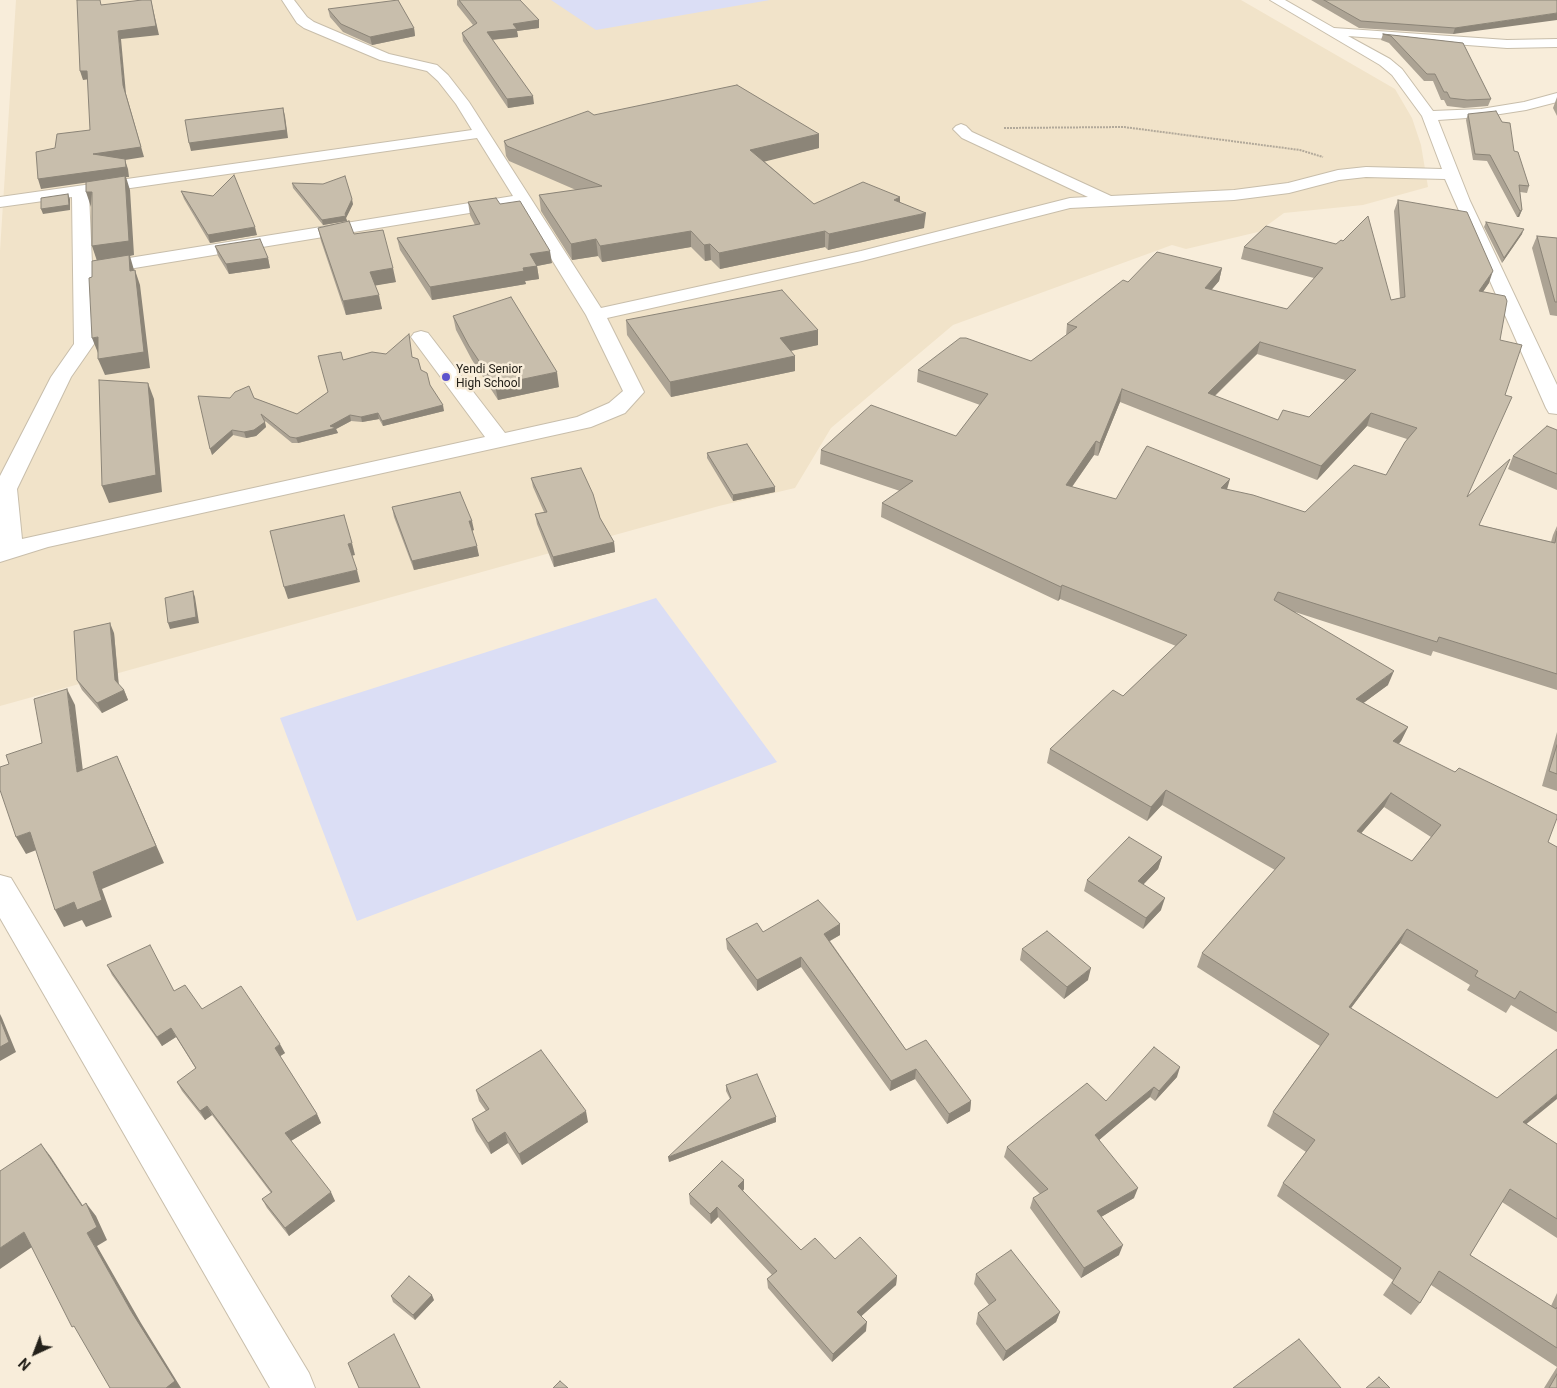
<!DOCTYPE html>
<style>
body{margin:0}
#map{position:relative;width:1557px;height:1388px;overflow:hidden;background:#f8edda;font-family:Roboto,sans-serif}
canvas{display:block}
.north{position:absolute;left:10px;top:1328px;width:50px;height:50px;-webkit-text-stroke:4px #f8edda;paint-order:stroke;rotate:223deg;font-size:14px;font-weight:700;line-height:20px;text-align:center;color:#24211a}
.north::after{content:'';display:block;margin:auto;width:18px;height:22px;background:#24211a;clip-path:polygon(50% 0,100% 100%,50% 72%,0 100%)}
</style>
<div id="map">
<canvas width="1557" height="1388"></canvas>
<div class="north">N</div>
</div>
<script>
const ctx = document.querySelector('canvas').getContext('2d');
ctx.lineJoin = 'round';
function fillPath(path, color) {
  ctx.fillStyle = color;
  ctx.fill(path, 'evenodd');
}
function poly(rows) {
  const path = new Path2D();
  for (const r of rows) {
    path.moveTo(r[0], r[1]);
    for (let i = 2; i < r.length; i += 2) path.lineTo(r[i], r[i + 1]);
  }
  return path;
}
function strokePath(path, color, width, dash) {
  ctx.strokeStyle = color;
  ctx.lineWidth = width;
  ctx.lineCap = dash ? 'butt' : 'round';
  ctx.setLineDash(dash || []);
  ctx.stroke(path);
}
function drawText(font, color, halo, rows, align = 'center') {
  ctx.font = font + ' Roboto,sans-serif';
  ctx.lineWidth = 5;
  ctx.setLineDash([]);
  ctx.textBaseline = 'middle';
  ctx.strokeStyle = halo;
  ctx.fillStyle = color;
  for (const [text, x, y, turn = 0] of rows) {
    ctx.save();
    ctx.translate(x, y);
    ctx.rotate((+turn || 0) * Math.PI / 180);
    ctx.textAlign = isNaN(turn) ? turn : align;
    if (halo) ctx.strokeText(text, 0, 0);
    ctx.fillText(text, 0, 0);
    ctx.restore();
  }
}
fillPath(poly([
 [16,0,1241,0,1395,89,1412,118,1421,145,1428,187,1363,205,1284,213,1258,232,1186,249,1172,245,953,325,831,428,795,488,719,506,0,706,0,251]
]), '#f1e3c9');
fillPath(poly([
 [551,0,770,0,596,30],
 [656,598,777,762,357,921,280,718]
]), '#dbdef5');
const minor = poly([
 [282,0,294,0,307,17,314,22,389,54,437,65,448,75,469,102,601,308,861,251,1070,198,1088,197,962,138,953,129,956,126,961,124,966,126,972,132,1111,196,1234,190,1288,183,1338,170,1366,167,1442,169,1422,116,1392,75,1380,65,1270,0,1285,0,1334,28,1507,40,1557,39,1557,47,1507,48,1348,36,1390,59,1402,69,1433,111,1481,109,1524,102,1557,93,1557,102,1526,110,1481,117,1438,120,1470,201,1557,385,1557,414,1549,413,1546,408,1445,179,1366,177,1339,180,1289,193,1234,200,1070,208,862,261,607,318,644,392,625,413,591,427,48,547,0,562,0,476,51,377,74,344,72,197,0,207,0,197,472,130,456,104,438,81,427,71,380,60,304,28,297,23,282,0],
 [477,138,513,196,92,264,89,194,477,138],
 [518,205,586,315,623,391,609,403,577,417,505,433,428,333,421,331,414,333,411,337,485,437,22,539,17,489,71,377,94,344,92,275,518,205]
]);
const major = poly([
 [0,875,11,878,309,1373,315,1388,270,1388,0,918,0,875]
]);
strokePath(minor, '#c8beab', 2);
strokePath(major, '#c8beab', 2);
strokePath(poly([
 [1004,128,1124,127,1300,150,1323,157]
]), '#b2a99a', 2, [2, 1]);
fillPath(minor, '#fff');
fillPath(major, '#fff');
fillPath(poly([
 [457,0,539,20,539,28,517,31,518,37,492,40,534,104,508,108,463,41,462,33,473,25,457,5],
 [1311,0,1557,0,1453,34,1359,28],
 [328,9,414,28,415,36,372,45,343,32,330,17],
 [1383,34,1463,43,1491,99,1488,106,1464,108,1447,106,1444,100,1441,100,1433,81,1424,81,1389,43,1381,40],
 [1557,97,1557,116,1553,108],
 [1468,114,1514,151,1529,186,1527,193,1520,192,1522,210,1519,217,1517,217,1487,161,1473,160,1466,120],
 [594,115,819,134,819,148,764,161,814,204,900,197,900,202,924,228,828,250,825,247,720,269,711,260,705,261,691,247,602,262,598,256,572,260,541,211,539,195,576,190,509,161,506,156,504,141],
 [292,183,353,204,346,218,347,221,323,225,293,188],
 [181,191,257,235,210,243,184,199],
 [1398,200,1489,283,1483,292,1468,496,1480,525,1551,542,1553,535,1557,526,1557,690,1433,651,1431,656,1295,612,1388,685,1363,703,1408,727,1401,741,1399,744,1548,842,1557,847,1557,1032,1511,1005,1506,1013,1467,990,1470,985,1400,943,1351,1008,1526,1124,1557,1144,1557,1238,1502,1202,1470,1255,1551,1306,1557,1293,1557,1388,1544,1388,1557,1367,1431,1285,1420,1303,1411,1315,1383,1295,1393,1280,1277,1196,1283,1183,1306,1152,1267,1126,1273,1112,1320,1046,1197,967,1202,953,1275,870,1162,805,1147,821,1047,763,1050,749,1123,696,1176,646,1060,599,1058,601,881,517,882,503,900,491,820,464,821,450,956,436,980,405,917,382,918,370,1031,361,1066,336,1067,324,1128,282,1222,268,1219,281,1211,290,1287,309,1314,278,1241,259,1244,247,1266,226,1391,300,1400,298,1394,211],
 [1257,354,1345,380,1309,417,1278,420,1215,396],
 [1120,402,1317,480,1367,426,1407,439,1386,475,1305,512,1227,489,1116,499,1072,487,1094,455,1098,456],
 [1384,807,1431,837,1412,861,1361,833],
 [468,202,500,204,552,263,537,266,539,279,525,281,526,284,432,300,400,250,397,238,475,225,470,215],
 [1486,222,1522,234,1502,263,1484,227],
 [318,228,354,234,396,282,375,285,382,309,346,315,321,241],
 [1537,236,1557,238,1557,316,1550,315,1532,248],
 [215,246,268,258,270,268,229,274,218,256],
 [453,316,559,387,498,400,472,360,456,330],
 [626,320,818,330,818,345,791,351,795,371,671,397,627,335],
 [386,354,413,357,430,385,444,411,383,426,379,419,362,422,351,421,336,429,338,433,298,443,292,443,264,420,266,427,256,436,246,438,233,435,212,455,230,398,254,398,297,414,328,392,343,360],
 [1557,430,1557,490,1508,469,1513,456],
 [707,453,775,492,733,501,707,458],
 [531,478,600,518,614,542,615,552,554,567,537,524,535,514,544,512,533,487],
 [392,507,474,530,472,531,479,556,414,570,394,517],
 [114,633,119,685,124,690,128,700,102,713,82,690,77,680],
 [1557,732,1557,791,1542,786],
 [1162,857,1158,869,1143,885,1161,910,1143,929,1084,891,1087,880],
 [840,924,840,935,830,941,906,1050,971,1101,970,1111,947,1124,915,1079,890,1091,801,967,757,991,727,949,726,939,763,932],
 [1022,949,1088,980,1064,999,1020,960],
 [107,965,174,991,202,1009,285,1053,280,1056,317,1114,321,1123,291,1141,335,1201,289,1236,267,1208,262,1199,271,1193,212,1115,205,1120,182,1091,177,1082,196,1069,176,1037,162,1046,112,975],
 [1177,1077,1155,1101,1150,1097,1099,1140,1134,1198,1101,1217,1119,1255,1081,1278,1030,1208,1033,1198,1040,1194,1004,1157,1007,1147,1106,1101],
 [726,1085,776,1122,669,1162,730,1099,726,1091],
 [476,1090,588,1122,522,1165,508,1143,491,1154,476,1131,472,1119,486,1111,479,1101],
 [744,1189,743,1191,801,1250,897,1276,896,1285,861,1316,866,1331,832,1362,768,1288,767,1279,772,1275,718,1217,711,1224,690,1204,689,1194],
 [976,1274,1060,1312,1056,1322,1003,1361,976,1324,978,1313,989,1305,974,1284],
 [391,1296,434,1300,415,1320,393,1302]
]), '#aca394');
fillPath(poly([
 [151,0,159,35,121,39,126,94,144,157,125,160,128,169,129,177,126,177,130,190,134,255,130,256,134,270,135,286,97,261,92,246,125,177,41,189,38,179,93,154,123,85,118,31],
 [1557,13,1557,20,1453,34,1455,28],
 [539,20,539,28,517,31,518,37,488,40,487,32,513,24],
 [414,28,415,36,372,45,370,37],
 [80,71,87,71,90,79,83,80],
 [533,96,534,104,508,108,507,99],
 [283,108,285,116,288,138,191,151,189,143],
 [819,134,819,148,751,165,750,150],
 [86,192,92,192,91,207],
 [68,194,70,199,70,210,43,214,41,209],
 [900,197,900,212,894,200],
 [352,199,353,204,346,218,347,221,323,225,322,220,345,214],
 [1522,210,1519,217,1517,217,1520,211],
 [926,213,924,228,828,250,829,234],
 [255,227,257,235,210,243,208,235],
 [1524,229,1522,234,1502,263,1504,258],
 [691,231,691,247,602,262,600,246],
 [825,231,825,247,720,269,719,253],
 [596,239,598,256,572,260,571,244],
 [710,244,711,260,705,261,704,245],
 [550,251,552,263,537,266,539,279,525,281,526,284,432,300,430,287,523,268,530,254],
 [268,258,270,268,229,274,226,264],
 [393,268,396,282,373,286,370,272],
 [1222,268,1219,281,1202,301,1205,288],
 [135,270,140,285,150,368,105,375,98,359],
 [1493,271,1489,283,1475,303,1479,291],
 [379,295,382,309,346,315,343,301],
 [818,330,818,345,780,353,780,338],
 [98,337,98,353,92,338],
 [1260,342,1257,354,1204,406,1208,393],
 [795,356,795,371,671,397,670,382],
 [557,372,559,387,498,400,495,385],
 [148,383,154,399,162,492,109,503,102,486],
 [1122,389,1120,402,1098,456,1100,443],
 [443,405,444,411,383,426,382,421],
 [378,413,379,419,362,422,361,417],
 [1371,413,1367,426,1317,480,1321,466],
 [350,415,351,421,336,429,338,433,298,443,296,438,330,426],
 [265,422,266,427,256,436,246,438,244,432],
 [232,430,233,435,212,455,210,449],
 [1096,441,1094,455,1064,498,1066,485],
 [1230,479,1226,493,1221,488],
 [775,487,775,492,733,501,733,495],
 [469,521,472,521,474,530,470,531],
 [614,542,615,552,554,567,553,557],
 [352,543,355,555,351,556,348,544],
 [477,546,479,556,414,570,412,561],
 [357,570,360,582,288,599,284,587],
 [1062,585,1060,599,1058,601,1061,587],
 [193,591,195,597,199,623,170,629,168,623],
 [110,623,114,633,119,690,115,680],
 [1394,671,1388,685,1350,713,1356,699],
 [67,689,75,705,85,788,77,772],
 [124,690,128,700,102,713,97,703],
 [1408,727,1401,741,1387,755,1393,741],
 [117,756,164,863,102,889,112,917,86,927,82,920,64,927,55,910,74,902,93,872],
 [1166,790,1162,805,1147,821,1151,807],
 [1391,793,1384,807,1351,845,1357,831],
 [30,832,39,849,26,854,16,837],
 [1162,857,1158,869,1135,893,1138,881],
 [1165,898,1161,910,1143,929,1146,918],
 [840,924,840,935,824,944,824,934],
 [1407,929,1400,943,1342,1020,1349,1007],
 [801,957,801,967,757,991,757,980],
 [1091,968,1088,980,1064,999,1067,987],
 [0,1014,2,1018,16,1052,0,1061],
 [171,1028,176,1037,162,1046,157,1037],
 [280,1044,285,1053,279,1057,275,1048],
 [1180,1067,1177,1077,1155,1101,1159,1091],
 [916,1069,915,1079,890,1091,891,1081],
 [1154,1087,1150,1097,1092,1146,1095,1135],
 [1557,1094,1557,1099,1513,1135,1523,1122],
 [971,1101,970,1111,947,1124,949,1114],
 [207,1106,212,1115,205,1120,200,1111],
 [586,1111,588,1122,522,1165,519,1154],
 [317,1114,321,1123,289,1142,285,1133],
 [776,1117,776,1122,669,1162,668,1157],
 [505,1132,508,1143,491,1154,488,1143],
 [41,1144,51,1157,91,1218,82,1206],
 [744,1180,744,1189,739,1195,738,1186],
 [1138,1188,1134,1198,1094,1221,1097,1211],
 [331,1192,335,1201,289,1236,285,1228],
 [86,1203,96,1216,107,1240,97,1246,141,1323,181,1388,166,1388,131,1311,87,1233],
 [717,1207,718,1217,711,1224,710,1214],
 [24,1232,35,1245,0,1269,0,1248],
 [1123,1245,1119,1255,1081,1278,1084,1268],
 [897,1276,896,1285,856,1321,857,1312],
 [432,1295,434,1300,415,1320,413,1315],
 [1060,1312,1056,1322,1003,1361,1006,1351],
 [867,1322,866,1331,832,1362,833,1354]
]), '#8c8578');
const building = poly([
 [77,0,100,0,101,5,142,0,151,0,156,26,118,31,123,85,141,147,93,154,125,159,126,167,38,179,36,152,55,148,57,134,90,130,87,71,80,71,77,0],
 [398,0,414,28,370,37,341,24,328,9,398,0],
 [459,0,520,0,539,20,513,24,517,29,487,32,533,96,507,99,462,33,477,23,459,0],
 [1324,0,1557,0,1557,13,1455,28,1361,21,1324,0],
 [1383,34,1463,43,1491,99,1467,100,1450,98,1447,92,1444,92,1435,74,1427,74,1391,36,1383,34],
 [737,85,819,134,750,150,814,204,863,182,900,197,894,200,926,213,829,234,825,231,719,253,710,244,704,245,691,231,600,246,596,239,571,244,539,195,602,186,507,146,504,141,588,111,594,115,737,85],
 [283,108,286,130,189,143,185,120,283,108],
 [1496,111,1502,122,1510,123,1514,151,1518,152,1529,186,1519,185,1522,210,1520,211,1490,155,1475,154,1468,114,1496,111],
 [234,175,255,227,208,235,181,191,213,196,234,175],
 [125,176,129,241,92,246,92,192,86,192,86,182,125,176],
 [345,176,352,199,345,214,346,216,322,220,292,183,323,184,345,176],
 [68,194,69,205,41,209,41,198,68,194],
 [496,198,500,204,520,201,550,251,530,254,537,266,523,268,524,271,430,287,397,238,480,224,468,202,496,198],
 [1398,200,1467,212,1493,271,1479,291,1505,296,1507,301,1500,340,1522,345,1505,395,1512,397,1467,497,1510,459,1479,525,1555,543,1557,531,1557,674,1439,637,1437,642,1278,592,1274,600,1394,671,1356,699,1408,727,1393,741,1455,772,1459,768,1557,815,1557,818,1548,842,1557,847,1557,1013,1520,991,1515,999,1475,976,1478,971,1407,929,1349,1007,1497,1098,1557,1049,1557,1094,1523,1122,1557,1144,1557,1219,1510,1189,1470,1255,1556,1309,1557,1307,1557,1348,1439,1271,1420,1303,1392,1283,1401,1268,1283,1183,1315,1140,1273,1112,1329,1034,1202,953,1285,858,1166,790,1151,807,1050,749,1113,690,1123,696,1187,635,1062,585,1061,587,882,503,913,481,821,450,871,405,956,436,988,394,918,370,960,338,966,338,1031,361,1077,327,1067,324,1123,280,1128,282,1157,252,1222,268,1205,288,1287,309,1323,268,1244,247,1266,226,1336,244,1341,240,1343,241,1368,216,1391,300,1405,297,1398,200],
 [1260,342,1356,370,1309,417,1283,410,1278,420,1208,393,1260,342],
 [1122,389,1321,466,1371,413,1417,428,1405,442,1386,475,1354,465,1305,512,1253,495,1221,488,1230,479,1147,446,1116,499,1066,485,1096,441,1100,443,1122,389],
 [1391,793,1441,825,1412,861,1357,831,1391,793],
 [349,221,354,234,383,230,393,268,370,272,379,295,343,301,318,228,349,221],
 [1486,222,1524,229,1504,258,1486,222],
 [1537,236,1557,238,1557,302,1555,302,1537,236],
 [260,239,268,258,226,264,215,246,260,239],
 [129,255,130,271,135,270,144,352,98,359,98,337,92,338,89,278,92,277,92,261,129,255],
 [782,290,818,330,780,338,795,356,670,382,626,320,782,290],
 [511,297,557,372,495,385,469,346,453,316,511,297],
 [409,334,412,357,418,359,421,370,427,373,430,385,443,405,382,421,378,413,361,417,350,415,330,426,336,428,296,438,290,437,261,414,265,422,254,430,244,432,232,430,210,449,198,396,230,398,235,392,249,386,254,398,297,414,328,392,318,356,341,352,343,360,372,352,386,354,409,334],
 [99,380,148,383,156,475,102,486,99,380],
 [1547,426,1557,430,1557,474,1513,456,1547,426],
 [747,444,775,487,733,495,707,453,747,444],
 [581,468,593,494,600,518,614,542,553,557,535,514,547,512,531,478,581,468],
 [460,492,472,521,469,521,477,546,412,561,392,507,460,492],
 [344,515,352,543,348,544,357,570,284,587,270,531,344,515],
 [193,591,196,617,168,623,165,598,193,591],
 [110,623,115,680,124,690,97,703,77,680,74,631,110,623],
 [67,689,77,772,117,756,156,846,93,872,102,900,77,910,74,902,55,910,30,832,16,837,0,790,0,767,9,764,6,755,42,743,34,699,67,689],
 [1557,745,1557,774,1549,771,1557,745],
 [1129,837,1162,857,1138,881,1165,898,1146,918,1087,880,1129,837],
 [818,900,840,924,824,934,906,1050,926,1040,971,1101,949,1114,916,1069,891,1081,801,957,757,980,726,939,757,923,763,932,818,900],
 [1047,931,1091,968,1067,987,1022,949,1047,931],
 [150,945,174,991,185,985,202,1009,241,986,280,1044,275,1048,317,1114,285,1133,331,1192,285,1228,262,1199,272,1192,207,1106,200,1111,177,1082,196,1068,171,1028,157,1037,107,965,150,945],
 [0,1019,9,1042,0,1047,0,1019],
 [1154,1047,1180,1067,1159,1091,1154,1087,1095,1135,1138,1188,1097,1211,1123,1245,1084,1268,1033,1198,1048,1189,1007,1147,1087,1083,1106,1101,1154,1047],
 [541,1050,586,1111,519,1154,505,1132,488,1143,472,1119,489,1109,476,1090,541,1050],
 [757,1074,776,1117,668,1157,731,1098,726,1085,757,1074],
 [41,1144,82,1206,86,1203,97,1227,87,1233,131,1311,175,1381,166,1388,110,1388,74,1326,72,1327,24,1232,0,1248,0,1171,41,1144],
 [722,1161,744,1180,738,1186,801,1250,815,1238,835,1259,860,1237,897,1276,857,1312,867,1322,833,1354,767,1279,777,1271,717,1207,710,1214,689,1194,722,1161],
 [1011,1250,1060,1312,1006,1351,978,1313,996,1300,976,1274,1011,1250],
 [409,1276,432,1295,413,1315,391,1296,409,1276],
 [394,1334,420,1388,359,1388,348,1363,394,1334],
 [1299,1339,1341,1388,1233,1388,1299,1339],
 [1557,1374,1557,1388,1549,1388,1557,1374],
 [1379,1377,1390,1388,1366,1388,1379,1377],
 [560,1381,568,1388,553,1388,560,1381]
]);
fillPath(building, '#c8beac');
strokePath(building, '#8c8578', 1);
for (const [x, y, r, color] of [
 [446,377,5,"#5d54cd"]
]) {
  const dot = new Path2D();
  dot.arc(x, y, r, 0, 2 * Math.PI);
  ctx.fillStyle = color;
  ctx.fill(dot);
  strokePath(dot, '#f8edda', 2);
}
drawText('12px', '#24211a', '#f8edda', [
 ["Yendi Senior",456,370],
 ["High School",456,384]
], 'left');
</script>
